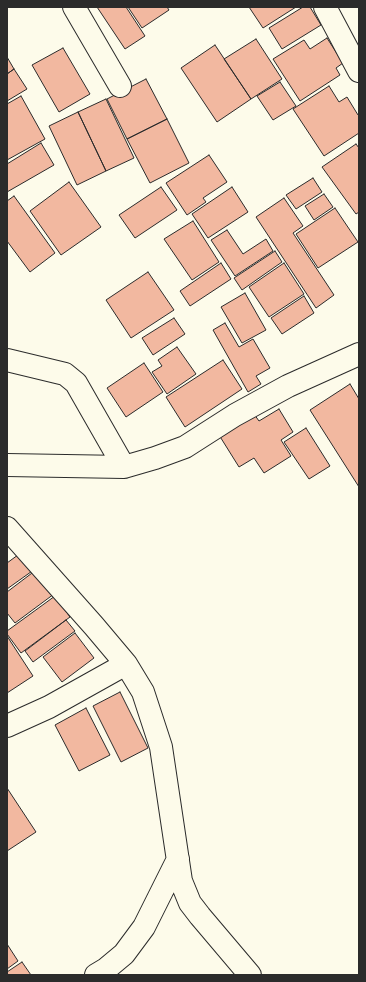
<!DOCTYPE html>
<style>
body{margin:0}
#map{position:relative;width:366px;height:982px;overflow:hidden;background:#fdfbea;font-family:Commissioner,sans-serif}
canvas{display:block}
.frame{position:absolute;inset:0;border:8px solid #2b2b2b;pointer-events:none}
</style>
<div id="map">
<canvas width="366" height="982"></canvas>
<div class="frame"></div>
</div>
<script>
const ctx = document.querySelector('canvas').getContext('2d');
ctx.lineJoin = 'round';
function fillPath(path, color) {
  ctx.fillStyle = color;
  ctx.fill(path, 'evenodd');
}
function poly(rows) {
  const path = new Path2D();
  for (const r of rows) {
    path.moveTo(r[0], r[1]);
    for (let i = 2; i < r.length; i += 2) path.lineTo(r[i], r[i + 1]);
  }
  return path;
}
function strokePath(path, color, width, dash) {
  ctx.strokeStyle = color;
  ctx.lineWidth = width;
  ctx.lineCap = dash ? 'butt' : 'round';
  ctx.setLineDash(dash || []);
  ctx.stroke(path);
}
const building = poly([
 [97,7,126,7,145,36,125,49,97,7],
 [128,7,167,7,169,10,142,28,128,7],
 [249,7,296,7,263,28,249,7],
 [303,7,310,7,321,25,282,49,269,28,303,7],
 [327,38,343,63,336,68,340,75,300,101,273,59,304,40,310,49,327,38],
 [256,39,282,79,251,99,224,59,256,39],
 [215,45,251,99,217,122,181,68,215,45],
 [63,48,90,94,59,112,32,65,63,48],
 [7,57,14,69,7,74,7,57],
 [14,69,27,89,7,101,7,74,14,69],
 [146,79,167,119,127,139,107,99,146,79],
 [280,82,296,106,273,120,257,96,280,82],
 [329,86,339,102,347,97,358,115,359,114,359,133,324,156,293,109,329,86],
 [21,96,45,139,7,160,7,104,21,96],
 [106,99,134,158,106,171,78,112,106,99],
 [78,112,106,171,77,185,49,126,78,112],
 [167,119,189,163,150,183,127,139,167,119],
 [41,143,54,165,7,192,7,164,41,143],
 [356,144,359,148,359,212,356,214,322,167,356,144],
 [209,155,227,182,203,198,206,202,187,215,166,183,209,155],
 [313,178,322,192,296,209,286,195,313,178],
 [69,182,101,227,61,255,30,211,69,182],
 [161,187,177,210,135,238,119,215,161,187],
 [232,187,248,212,208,238,192,214,232,187],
 [324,194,333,207,314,220,305,206,324,194],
 [14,196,55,253,30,272,7,241,7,201,14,196],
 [284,198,303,226,293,233,334,295,316,308,256,217,284,198],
 [335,208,358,242,318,268,296,234,335,208],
 [193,221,219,262,192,280,164,239,193,221],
 [227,230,243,254,266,239,273,251,235,276,211,240,227,230],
 [275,251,282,262,242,290,234,278,275,251],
 [221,263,231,279,190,306,180,291,221,263],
 [284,263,304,294,269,317,249,287,284,263],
 [148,272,174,310,131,338,106,300,148,272],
 [245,293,266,330,242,343,221,307,245,293],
 [304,296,314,313,282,334,271,318,304,296],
 [174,318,185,334,153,355,142,338,174,318],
 [225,323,239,347,253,339,270,368,256,376,261,384,248,392,213,330,225,323],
 [177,347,196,374,167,394,152,372,162,366,158,360,177,347],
 [223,360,242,389,185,427,166,397,223,360],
 [144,363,163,392,126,417,107,388,144,363],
 [350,384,359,399,359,487,310,410,350,384],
 [279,409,293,432,281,440,291,456,264,473,254,458,239,467,219,435,254,414,259,421,279,409],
 [306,428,330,466,309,479,284,442,306,428],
 [22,552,35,569,7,589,7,563,22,552],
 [36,570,54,594,15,623,7,613,7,592,36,570],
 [55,596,70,617,21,653,7,634,7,631,55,596],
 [66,620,75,631,33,662,25,651,66,620],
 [75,633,94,658,62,682,43,657,75,633],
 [7,636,33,676,7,693,7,636],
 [120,692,148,748,121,762,93,706,120,692],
 [86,708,110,755,79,771,55,725,86,708],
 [7,788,36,832,7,851,7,788],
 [7,944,18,961,7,969,7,944],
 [22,962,31,975,7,975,7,972,22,962]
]);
fillPath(building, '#f2b8a0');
strokePath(building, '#2b2b2b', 1);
const minor = poly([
 [74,7,120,86],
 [325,7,359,71],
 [7,360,65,374,76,383,124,467],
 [7,465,124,467,155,458,185,447,235,415,288,386,359,354],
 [7,528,94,626,126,664,49,707,7,726],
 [126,664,143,692,161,747,181,881,190,903,200,916,250,975],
 [96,975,106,969,124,954,144,927,178,859]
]);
strokePath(minor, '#2b2b2b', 24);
strokePath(minor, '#fdfbea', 22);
</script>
